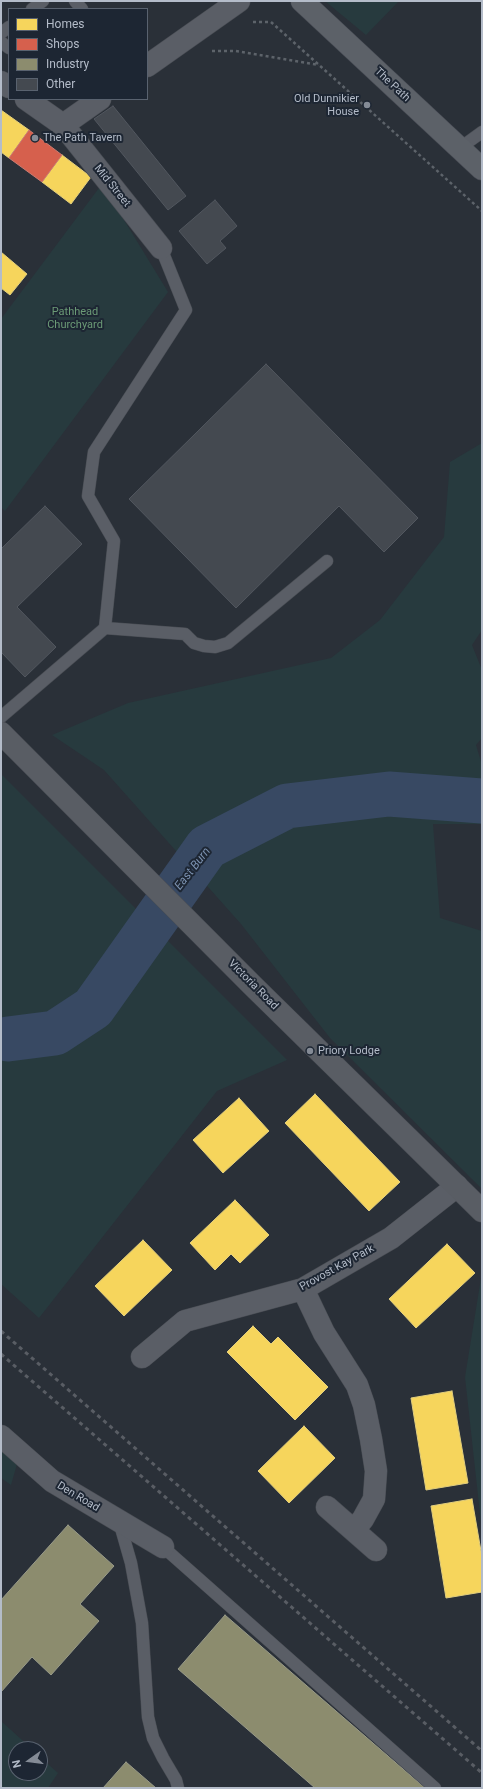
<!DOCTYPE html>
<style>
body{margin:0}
#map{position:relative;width:483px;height:1789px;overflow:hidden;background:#2a3038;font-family:Roboto,sans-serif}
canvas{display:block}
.frame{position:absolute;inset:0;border:2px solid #b4bcc9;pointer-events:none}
.legend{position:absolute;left:8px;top:8px;width:140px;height:92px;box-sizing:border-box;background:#1d2633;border:1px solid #59626f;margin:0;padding:5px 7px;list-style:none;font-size:12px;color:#b4bcc9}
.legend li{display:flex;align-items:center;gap:8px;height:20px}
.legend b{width:20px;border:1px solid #59626f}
.north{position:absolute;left:8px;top:1741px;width:40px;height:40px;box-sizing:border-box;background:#1d2633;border:1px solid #59626f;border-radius:50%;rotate:256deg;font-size:11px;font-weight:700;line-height:16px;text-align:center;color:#b4bcc9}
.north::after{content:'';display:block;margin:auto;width:14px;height:18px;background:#848b96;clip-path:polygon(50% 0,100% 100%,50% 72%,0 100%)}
</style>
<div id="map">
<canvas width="483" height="1789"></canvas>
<div class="frame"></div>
<ul class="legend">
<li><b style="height:11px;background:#f6d55c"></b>Homes</li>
<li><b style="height:11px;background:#d6604d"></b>Shops</li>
<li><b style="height:11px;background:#8c8c6e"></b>Industry</li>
<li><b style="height:11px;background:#444950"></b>Other</li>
</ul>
<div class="north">N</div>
</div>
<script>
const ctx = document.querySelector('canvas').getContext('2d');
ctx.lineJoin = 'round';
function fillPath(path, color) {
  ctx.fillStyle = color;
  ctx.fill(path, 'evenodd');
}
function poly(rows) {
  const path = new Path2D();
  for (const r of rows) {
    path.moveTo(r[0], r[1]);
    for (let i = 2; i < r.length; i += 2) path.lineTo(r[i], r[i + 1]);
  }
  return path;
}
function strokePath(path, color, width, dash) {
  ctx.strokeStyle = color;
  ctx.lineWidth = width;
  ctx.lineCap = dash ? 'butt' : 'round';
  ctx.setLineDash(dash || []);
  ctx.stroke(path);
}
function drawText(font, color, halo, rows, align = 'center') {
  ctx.font = font + ' Roboto,sans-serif';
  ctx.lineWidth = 4;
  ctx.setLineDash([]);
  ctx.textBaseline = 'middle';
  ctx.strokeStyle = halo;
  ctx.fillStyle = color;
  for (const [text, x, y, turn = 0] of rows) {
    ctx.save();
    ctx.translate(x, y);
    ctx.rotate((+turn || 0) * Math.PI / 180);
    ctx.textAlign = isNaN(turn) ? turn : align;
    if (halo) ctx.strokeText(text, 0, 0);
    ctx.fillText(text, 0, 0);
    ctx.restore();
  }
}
fillPath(poly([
 [325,1,399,1,366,35],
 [102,184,168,292,5,511,1,507,1,319],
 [482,443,482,630,472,645,482,670,482,738,476,745,482,765,482,824,433,824,440,918,482,931,482,1189,330,1038,241,924,104,770,52,735,128,703,331,658,380,620,444,537,450,462],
 [1,774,287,1060,217,1091,39,1318,1,1284],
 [482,1272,482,1532,465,1377],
 [1,1448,17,1464,11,1485,1,1478],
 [1,1721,32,1749,16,1749,16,1773,40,1773,40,1757,58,1773,48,1788,1,1788]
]), '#273a3e');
const homes = poly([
 [1,110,29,130,9,158,1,152,1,110],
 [62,155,91,177,71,204,42,182,62,155],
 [1,252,27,274,10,295,1,288,1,252],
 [315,1094,400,1182,369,1211,285,1123,315,1094],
 [239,1098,269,1131,223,1173,193,1140,239,1098],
 [235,1200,269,1235,240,1263,231,1254,215,1270,190,1243,235,1200],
 [143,1240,172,1270,124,1316,95,1286,143,1240],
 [447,1244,475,1273,416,1328,389,1299,447,1244],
 [253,1326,271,1344,278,1337,328,1387,295,1420,227,1352,253,1326],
 [452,1391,468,1483,426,1490,411,1398,452,1391],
 [304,1426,335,1458,289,1503,258,1471,304,1426],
 [472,1499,482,1557,482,1592,446,1598,431,1506,472,1499]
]);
fillPath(homes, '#f6d55c');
strokePath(homes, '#e2ce7d', 1);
const shops = poly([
 [29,130,62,155,42,182,9,158,29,130]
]);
fillPath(shops, '#d6604d');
strokePath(shops, '#cc7c72', 1);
const industry = poly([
 [68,1525,114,1566,80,1604,99,1621,51,1675,32,1657,1,1692,1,1600,68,1525],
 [225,1615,425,1788,315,1788,178,1669,225,1615],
 [126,1762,156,1788,103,1788,126,1762]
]);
fillPath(industry, '#8c8c6e');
strokePath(industry, '#989a89', 1);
strokePath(poly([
 [8,1039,55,1033,93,1008,207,847,287,806,389,794,482,801]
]), '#384963', 45);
const building = poly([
 [113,106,186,196,168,210,94,119,113,106],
 [215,200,237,226,220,241,226,248,207,264,179,231,215,200],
 [266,364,418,518,384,552,339,506,236,608,129,499,266,364],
 [45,506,82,544,17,607,56,647,25,677,1,652,1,549,45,506]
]);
fillPath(building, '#444950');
strokePath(building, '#52575f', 1);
const lane = poly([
 [75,1,82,9],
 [32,9,43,1],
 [1,33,9,27],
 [1,42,9,48],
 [460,148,482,132],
 [105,628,185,634,194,643,204,646,215,647,228,643,327,561],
 [1,717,105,628,114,541,88,496,94,452,186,310,161,248],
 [119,1521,131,1563,142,1623,148,1717,153,1738,163,1758,176,1780,178,1788],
 [163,1547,435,1788]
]);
const street = poly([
 [147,66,239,1],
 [1,82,9,87],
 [26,99,63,125,161,248],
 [63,125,100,99],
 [303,1289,324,1333,357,1385,364,1405,371,1439,376,1471,374,1499,363,1519,354,1530],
 [142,1357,185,1321,303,1289,391,1238,457,1186],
 [1,1436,52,1481,163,1547],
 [327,1507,376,1550]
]);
const secondary = poly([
 [1,733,252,985,482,1211]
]);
const primary = poly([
 [302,1,482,169]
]);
strokePath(lane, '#484c53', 13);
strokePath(street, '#484c53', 23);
strokePath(secondary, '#484c53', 23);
strokePath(primary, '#484c55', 23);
strokePath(poly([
 [253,22,271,22,482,211],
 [212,51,236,51,319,65]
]), '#5d636a', 2.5, [3, 3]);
strokePath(lane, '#5a5e66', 12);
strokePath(street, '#5a5e66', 22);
strokePath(secondary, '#595d64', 22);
strokePath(primary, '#5c6168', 22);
strokePath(poly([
 [1,1331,482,1751],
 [1,1354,482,1773]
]), '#595d64', 3, [4, 4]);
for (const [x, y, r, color] of [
 [367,105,4,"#848b96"],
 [35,138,4,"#848b96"],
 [310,1051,4,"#848b96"]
]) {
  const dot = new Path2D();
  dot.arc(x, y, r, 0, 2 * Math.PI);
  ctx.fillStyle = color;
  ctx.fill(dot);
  strokePath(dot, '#1d2633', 1.5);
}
drawText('11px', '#b4bcc9', '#1d2633', [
 ["The Path",392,85,43],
 ["Mid Street",112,186,51],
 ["Victoria Road",253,985,45],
 ["Provost Kay Park",337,1268,-29],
 ["Den Road",78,1497,31]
]);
drawText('11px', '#b4bcc9', '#1d2633', [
 ["Old Dunnikier",359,99,"right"],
 ["House",359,112,"right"],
 ["The Path Tavern",43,138],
 ["Priory Lodge",318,1051]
], 'left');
drawText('11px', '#6b9a76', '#1d2633', [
 ["Pathhead",75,312],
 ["Churchyard",75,325]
]);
drawText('italic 12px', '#7c92b1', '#1d2633', [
 ["East Burn",193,869,-52]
]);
</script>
